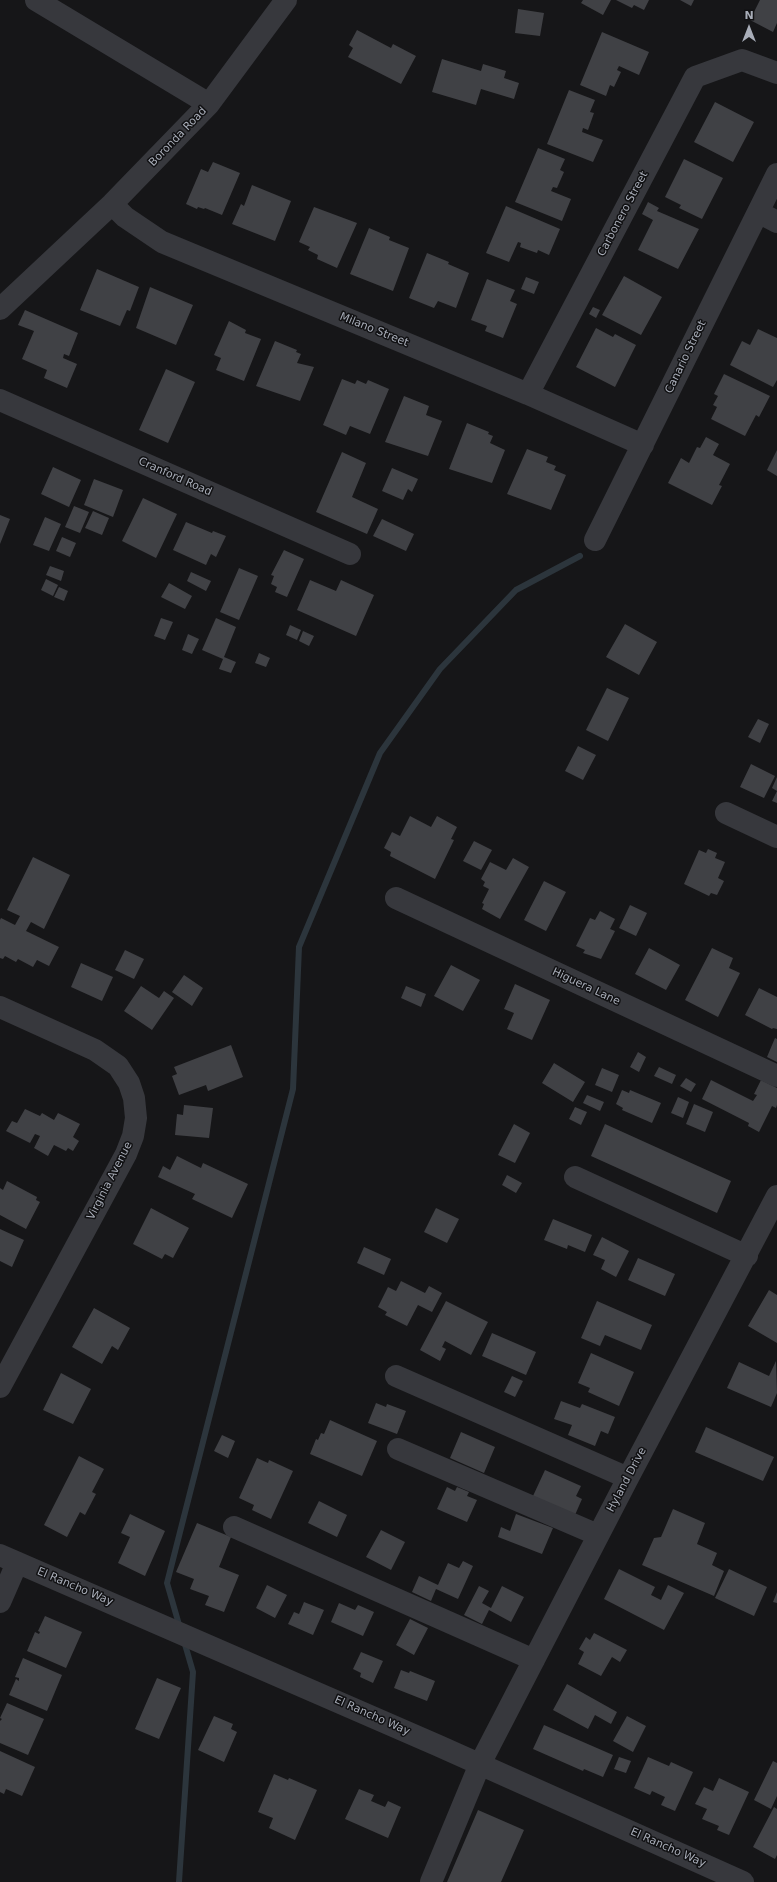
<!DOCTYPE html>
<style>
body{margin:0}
#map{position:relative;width:777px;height:1882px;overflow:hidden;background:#161618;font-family:"DejaVu Sans",sans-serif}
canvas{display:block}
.north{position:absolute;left:729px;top:8px;width:40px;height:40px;-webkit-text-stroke:3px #111113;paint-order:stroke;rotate:0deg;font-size:11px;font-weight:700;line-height:16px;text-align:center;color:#a8adb8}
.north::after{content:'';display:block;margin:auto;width:14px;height:18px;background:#a8adb8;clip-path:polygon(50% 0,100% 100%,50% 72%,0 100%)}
</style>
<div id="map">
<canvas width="777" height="1882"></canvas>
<div class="north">N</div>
</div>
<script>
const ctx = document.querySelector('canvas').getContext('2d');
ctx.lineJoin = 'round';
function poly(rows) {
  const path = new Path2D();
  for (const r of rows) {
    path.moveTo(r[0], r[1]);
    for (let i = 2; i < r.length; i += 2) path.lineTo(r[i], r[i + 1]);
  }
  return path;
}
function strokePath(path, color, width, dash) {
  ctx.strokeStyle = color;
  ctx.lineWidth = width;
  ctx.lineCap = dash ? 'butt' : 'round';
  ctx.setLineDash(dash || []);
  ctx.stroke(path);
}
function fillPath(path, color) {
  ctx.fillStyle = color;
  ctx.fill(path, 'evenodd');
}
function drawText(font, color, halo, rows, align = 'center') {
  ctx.font = font + ' "DejaVu Sans",sans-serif';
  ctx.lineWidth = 3;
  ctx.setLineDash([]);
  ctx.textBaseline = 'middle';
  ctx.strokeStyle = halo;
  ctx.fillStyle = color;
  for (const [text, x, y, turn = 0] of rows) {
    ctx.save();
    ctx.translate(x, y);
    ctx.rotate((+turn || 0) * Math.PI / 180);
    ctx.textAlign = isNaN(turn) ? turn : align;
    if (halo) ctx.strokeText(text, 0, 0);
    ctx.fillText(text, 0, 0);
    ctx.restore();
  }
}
strokePath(poly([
 [180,1628,167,1583,293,1089,299,947,380,753,440,669,516,590,580,556],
 [179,1882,193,1672,184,1641]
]), '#2c353c', 6);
fillPath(poly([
 [583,0,611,0,603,15,581,3],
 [616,0,649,0,644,10,634,5,632,8],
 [680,0,694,0,691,6],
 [760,0,777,0,777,23,773,32,750,20],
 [518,9,544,13,540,36,515,33],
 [357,30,391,48,393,44,416,56,401,84,348,57,353,48,349,45],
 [602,32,649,52,639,75,619,66,617,70,621,72,614,87,610,85,606,96,580,85],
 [442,59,481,71,483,64,506,71,504,78,519,83,514,99,481,89,476,105,432,92],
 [569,90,595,100,590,112,594,113,588,130,583,128,582,132,603,140,593,162,547,144],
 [715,102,754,122,733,162,694,142],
 [538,148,565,159,560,170,564,172,557,188,553,187,551,191,571,199,562,221,515,202],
 [684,159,723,178,702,219,679,208,681,205,665,197],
 [213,162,240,173,222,215,205,208,204,209,198,207,197,209,186,204,201,169,208,172],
 [252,185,291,201,275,241,232,224,241,204,244,206],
 [648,202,659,208,657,211,699,229,678,269,638,250,653,220,642,214],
 [506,206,560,229,549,255,538,250,537,253,520,247,521,243,518,242,509,262,486,253],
 [314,207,357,223,337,268,317,259,318,255,308,250,310,247,299,242],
 [369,228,390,237,389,240,409,248,393,291,350,274],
 [427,253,449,262,448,264,469,273,456,308,438,301,434,308,409,298],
 [97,269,139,287,130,311,127,310,120,326,80,310],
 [624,276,662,297,641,335,602,315],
 [526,277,539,282,534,294,521,289],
 [487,279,515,290,510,301,517,304,503,338,485,331,487,326,471,320],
 [150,287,193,305,176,345,136,328],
 [593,307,600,310,596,318,589,314],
 [25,310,78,333,69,356,64,354,63,358,77,364,67,388,44,378,47,370,22,359,34,331,18,325],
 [229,321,246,330,245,333,261,339,244,381,216,370,221,358,214,355],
 [596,328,613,337,615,334,636,345,615,387,576,367],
 [758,329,777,338,777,380,773,387,730,365,742,341,750,345],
 [275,341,297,350,296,352,301,354,297,363,314,367,300,401,256,386],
 [166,369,195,382,168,443,139,430],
 [724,374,770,396,759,417,756,415,745,436,711,419,717,407,713,405,718,396,714,394],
 [342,379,355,384,357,380,366,384,368,380,389,389,370,434,350,426,346,435,323,425],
 [404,396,429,406,426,415,442,421,428,456,385,442],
 [467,423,489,432,488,434,493,436,490,443,505,450,492,483,449,469],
 [706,437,719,444,713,455,730,464,719,485,722,486,712,505,668,483,681,458,689,463,697,447,700,448],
 [527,449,548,457,546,462,556,466,554,470,566,475,551,510,507,494],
 [777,450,777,476,767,470],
 [342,452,366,463,352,497,378,509,367,534,316,512],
 [53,467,81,480,69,507,41,494],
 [392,468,418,479,412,492,408,489,403,500,382,491],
 [94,479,123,490,113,517,84,505],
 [143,498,177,514,156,558,122,541],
 [74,506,89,512,80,533,65,527],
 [93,511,109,518,102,535,85,528],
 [0,515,10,519,0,544],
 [45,517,61,524,49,551,33,545],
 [382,519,414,534,406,551,373,536],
 [186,522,212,533,213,531,226,536,216,557,211,554,206,565,173,550],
 [62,537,76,543,70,557,56,551],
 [284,550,304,559,287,597,275,592,277,587,271,584,274,576,271,575],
 [50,566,64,571,61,581,46,575],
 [239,568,258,576,239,620,220,612],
 [191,572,211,581,206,591,187,581],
 [46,579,58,585,53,596,41,590],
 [310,580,336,591,341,580,374,595,356,636,297,610],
 [169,583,192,596,185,609,161,597],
 [59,587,68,591,64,601,54,597],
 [161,618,173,622,165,640,154,636],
 [216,618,236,627,224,657,236,662,231,673,219,669,223,659,202,650],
 [625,624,657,642,639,675,606,657],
 [290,625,301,630,297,640,286,635],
 [303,631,314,636,309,646,299,641],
 [188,634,199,639,192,654,182,650],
 [259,653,270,658,266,667,255,663],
 [607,688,629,698,608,741,586,730],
 [758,719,769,724,760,743,748,737],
 [578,746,596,755,583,780,565,771],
 [751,764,775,776,764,798,740,787],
 [777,777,777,803,772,801,777,791,772,788],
 [410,816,431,827,437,816,457,827,451,839,454,840,435,879,390,856,391,852,384,848,392,832,400,836],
 [474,841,492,850,481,870,463,861],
 [708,849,717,853,715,858,725,862,718,878,724,881,717,895,711,893,709,896,684,884,699,850,706,853],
 [33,857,70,875,44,929,31,922,26,931,59,947,49,966,37,960,33,967,18,959,16,962,5,956,3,959,0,958,0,920,1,918,15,925,20,916,7,910],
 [513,858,529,867,500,919,482,909,484,904,482,903,489,889,483,886,485,882,481,879,490,862,506,870],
 [544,881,566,892,546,931,524,920],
 [630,905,647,913,636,936,619,928],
 [600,911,615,919,610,929,615,931,601,959,583,953,585,950,576,946,590,918,595,920],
 [649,948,680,965,666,990,635,974],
 [712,948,733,958,729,968,740,973,718,1017,685,1000],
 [125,950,144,959,134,979,115,970],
 [81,963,113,977,102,1001,71,987],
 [451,965,480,980,463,1011,434,996],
 [184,975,203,988,192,1006,172,992],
 [515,984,550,1000,532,1040,507,1029,514,1013,504,1009],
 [141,986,159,998,164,991,174,998,152,1030,124,1011],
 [406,986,426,994,421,1007,401,998],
 [759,988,777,997,777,1029,773,1028,772,1029,745,1015],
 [775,1038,777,1039,777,1062,767,1057],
 [231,1045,243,1077,208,1091,206,1085,179,1095,172,1076,177,1074,174,1067],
 [638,1052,646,1057,639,1072,630,1067],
 [554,1063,585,1082,573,1102,542,1083],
 [659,1067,676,1075,672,1084,654,1076],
 [602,1068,619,1075,612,1092,595,1085],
 [686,1078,696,1084,691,1092,680,1086],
 [711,1080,753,1101,757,1095,754,1094,761,1080,777,1088,777,1105,776,1108,772,1106,759,1132,748,1126,749,1123,702,1099],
 [622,1090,629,1093,630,1090,661,1103,652,1123,622,1110,623,1108,616,1104],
 [587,1095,604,1102,600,1111,583,1103],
 [678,1097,689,1102,683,1118,671,1113],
 [694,1104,713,1112,705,1132,686,1124],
 [184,1105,213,1108,209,1138,175,1135,177,1114,183,1115],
 [575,1107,587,1112,581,1125,569,1119],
 [25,1109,40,1116,42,1113,54,1120,58,1113,80,1124,73,1137,79,1141,73,1151,68,1148,66,1151,54,1145,48,1156,34,1148,40,1136,35,1134,30,1143,6,1131,12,1121,17,1123],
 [514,1124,530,1133,515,1163,498,1155],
 [605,1124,731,1181,717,1213,591,1156],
 [177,1156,201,1168,203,1163,248,1184,232,1218,192,1199,195,1194,158,1177,163,1166,170,1170],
 [507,1175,522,1183,516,1193,502,1185],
 [7,1181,37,1197,36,1200,40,1202,26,1229,0,1215,0,1188,3,1190],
 [151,1208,189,1228,173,1258,165,1254,162,1259,133,1244],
 [436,1208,459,1219,447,1243,424,1232],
 [553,1219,592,1235,585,1252,568,1245,567,1249,544,1240],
 [0,1229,24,1240,12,1267,0,1261],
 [602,1237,629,1251,616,1277,601,1269,605,1260,593,1255],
 [364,1247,391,1259,384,1275,357,1263],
 [638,1258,675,1274,665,1296,628,1280],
 [401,1281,425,1293,429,1286,442,1293,432,1312,418,1305,407,1326,385,1315,387,1312,378,1307,388,1287,396,1291],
 [769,1290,777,1295,777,1343,748,1326],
 [446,1301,488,1322,471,1355,445,1341,442,1347,446,1349,440,1361,420,1350],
 [597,1301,652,1325,641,1350,605,1335,600,1346,581,1338],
 [94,1308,130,1328,118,1350,112,1346,102,1364,72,1347],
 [492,1333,536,1352,526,1375,482,1356],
 [591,1353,634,1372,619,1406,588,1392,590,1388,578,1383],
 [776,1361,777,1393,771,1407,727,1388,739,1362,769,1376],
 [61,1373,91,1389,73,1424,43,1410],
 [512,1376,523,1381,515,1397,504,1392],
 [561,1401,580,1408,582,1404,615,1417,608,1434,601,1431,595,1446,568,1435,572,1425,554,1419],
 [376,1403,386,1407,387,1404,406,1411,397,1434,368,1423],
 [330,1420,377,1441,362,1476,310,1454,316,1439,318,1440,321,1433,324,1434],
 [706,1427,774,1457,763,1481,695,1452],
 [461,1432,495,1447,484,1473,450,1458],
 [222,1435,235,1441,228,1458,214,1451],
 [79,1456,104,1469,92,1492,96,1494,85,1515,80,1512,67,1537,44,1525],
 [257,1458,268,1463,269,1460,293,1471,271,1519,252,1510,254,1505,239,1498],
 [545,1470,581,1486,576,1496,582,1499,575,1515,533,1496],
 [447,1487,455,1491,457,1487,469,1492,467,1496,477,1500,467,1522,437,1509],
 [319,1501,347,1515,337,1537,308,1523],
 [673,1509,705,1523,697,1544,717,1553,712,1565,724,1571,714,1596,642,1565,654,1538,661,1537],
 [130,1514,165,1531,145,1576,118,1563,130,1537,121,1533],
 [516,1514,553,1528,542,1554,498,1537,501,1527,510,1531],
 [197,1523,231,1537,219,1567,239,1575,224,1612,205,1605,209,1596,190,1589,194,1579,176,1572],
 [381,1530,405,1542,391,1570,366,1557],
 [463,1561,473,1566,458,1599,436,1589,431,1601,412,1592,419,1576,438,1585,448,1563,459,1568],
 [619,1569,655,1587,651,1595,661,1600,668,1585,684,1593,664,1630,604,1599],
 [729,1569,767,1587,754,1616,715,1598],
 [267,1585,287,1595,275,1618,256,1608],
 [479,1586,489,1591,482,1603,491,1608,502,1586,524,1597,511,1622,489,1610,482,1624,464,1615],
 [777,1592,777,1603,773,1602],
 [304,1602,324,1610,313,1635,288,1624,294,1612,299,1614],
 [339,1603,355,1610,358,1605,374,1612,363,1636,331,1622],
 [45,1616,82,1632,66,1668,27,1651,35,1632,39,1634,40,1632,38,1631],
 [410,1619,428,1628,414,1655,396,1645],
 [594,1633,627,1650,620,1662,612,1657,601,1676,578,1664,584,1652,579,1649,586,1637,590,1640],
 [361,1652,383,1661,373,1683,360,1677,361,1673,353,1669],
 [23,1658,62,1675,47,1711,9,1695,16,1679,19,1681,19,1678,15,1677],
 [401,1670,409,1673,410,1671,435,1681,427,1701,394,1688],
 [157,1678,181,1688,159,1739,135,1729],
 [567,1684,617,1712,611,1724,595,1715,588,1729,553,1710],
 [7,1703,44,1719,28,1755,0,1743,0,1721,2,1719,0,1718],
 [214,1716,233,1724,231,1729,237,1732,224,1762,198,1750],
 [627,1716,646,1726,633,1752,613,1741],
 [544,1725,613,1755,603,1777,584,1769,583,1771,533,1749],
 [0,1751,35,1767,22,1796,6,1789,4,1794,0,1792],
 [619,1757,631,1761,626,1773,614,1769],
 [648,1757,669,1766,671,1762,693,1772,675,1811,661,1805,665,1797,652,1791,650,1795,634,1788],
 [773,1761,777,1763,777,1796,771,1809,754,1800],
 [274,1774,288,1780,289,1778,317,1790,295,1840,269,1828,273,1818,258,1812],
 [719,1778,749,1792,729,1835,717,1830,719,1826,702,1819,707,1809,695,1804,704,1787,713,1791],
 [359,1789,374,1795,371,1801,385,1807,388,1801,401,1807,388,1838,345,1819],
 [774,1807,777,1809,777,1855,775,1859,753,1847],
 [478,1810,524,1830,501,1882,447,1882]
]), '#404145');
strokePath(poly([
 [36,0,209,104],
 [112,204,125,217,162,242,528,394,643,445],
 [758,212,777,222],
 [0,309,112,204,209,104,286,0],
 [528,394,695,77,742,60,777,73],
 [0,400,350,554],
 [595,540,777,174],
 [726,813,777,837],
 [396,898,777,1076],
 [0,1007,95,1050,118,1066,129,1083,134,1098,136,1118,133,1136,126,1154,0,1387],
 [575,1177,747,1256],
 [396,1376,628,1478],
 [398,1449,598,1535],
 [234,1527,534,1660],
 [0,1555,439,1746,743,1882],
 [0,1602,17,1563],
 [431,1882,480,1764,628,1478,777,1196]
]), '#37383d', 22);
drawText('11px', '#a8adb8', '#111113', [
 ["Boronda Road",178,137,-46],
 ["Carbonero Street",623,214,-62],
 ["Milano Street",374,330,22],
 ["Canario Street",686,357,-64],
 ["Cranford Road",175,477,24],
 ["Higuera Lane",586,987,25],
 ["Virginia Avenue",110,1181,-63],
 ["Hyland Drive",627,1480,-62],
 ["El Rancho Way",75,1587,23],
 ["El Rancho Way",372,1716,24],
 ["El Rancho Way",668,1848,24]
]);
</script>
